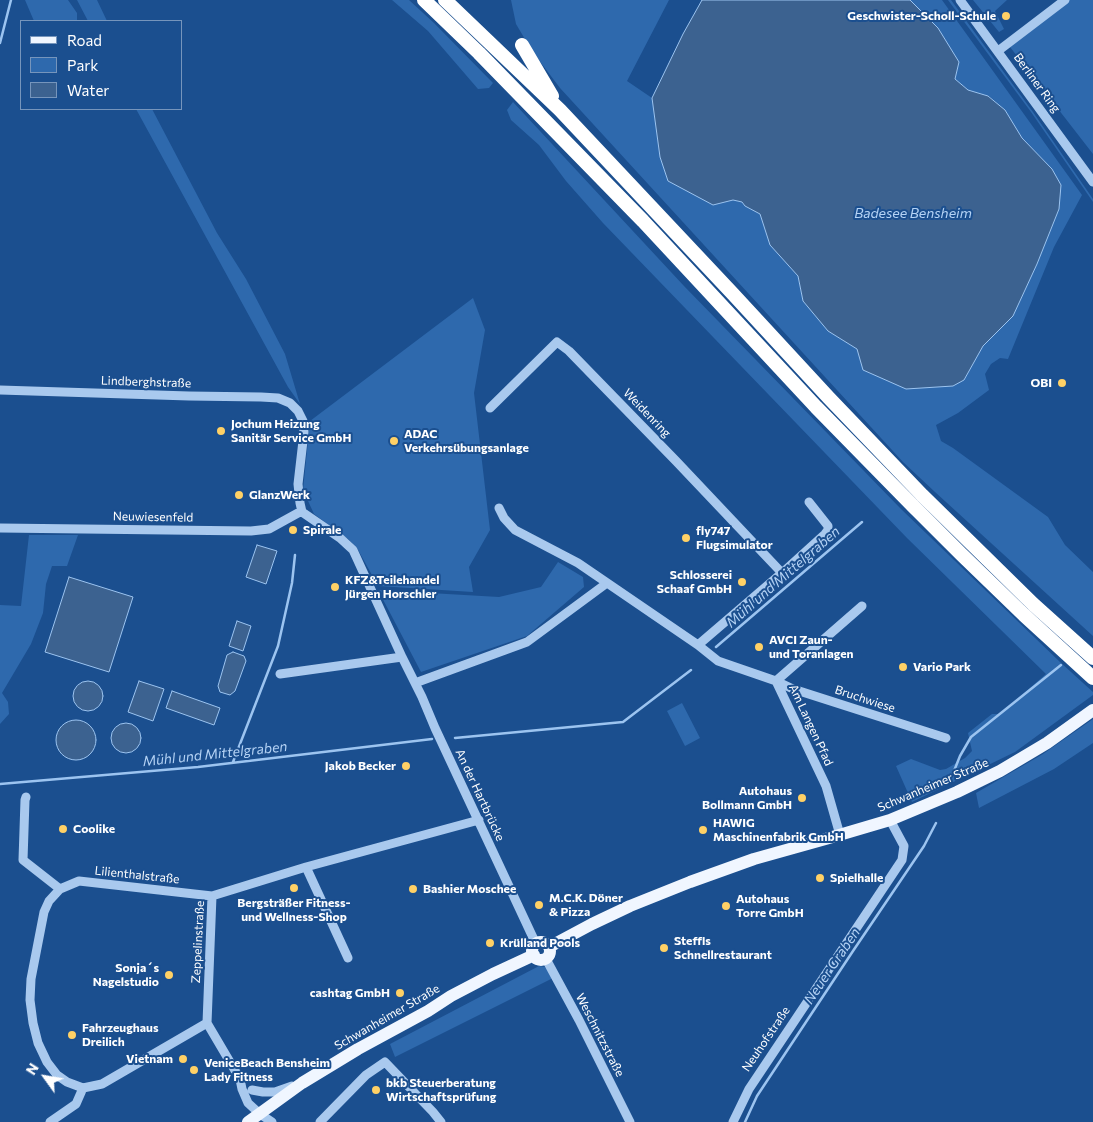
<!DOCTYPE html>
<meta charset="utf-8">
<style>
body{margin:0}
#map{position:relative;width:1093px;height:1122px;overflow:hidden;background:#1b4f8f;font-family:Commissioner,sans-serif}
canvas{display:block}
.legend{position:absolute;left:20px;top:20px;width:162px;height:90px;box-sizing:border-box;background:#1b4f8f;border:1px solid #7695bc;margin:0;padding:6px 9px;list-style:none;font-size:15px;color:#fff}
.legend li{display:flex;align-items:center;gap:10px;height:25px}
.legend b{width:25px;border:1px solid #7695bc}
.north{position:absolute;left:20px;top:1052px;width:50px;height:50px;-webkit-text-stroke:4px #1b4f8f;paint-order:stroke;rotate:302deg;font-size:14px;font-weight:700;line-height:20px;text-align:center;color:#fff}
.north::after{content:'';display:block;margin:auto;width:18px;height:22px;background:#fff;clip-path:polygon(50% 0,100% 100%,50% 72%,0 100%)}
</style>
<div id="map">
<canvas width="1093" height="1122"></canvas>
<ul class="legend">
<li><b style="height:6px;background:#f0f6ff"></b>Road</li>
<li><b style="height:14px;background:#2e69ad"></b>Park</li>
<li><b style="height:14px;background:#3c6290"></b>Water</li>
</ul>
<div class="north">N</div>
</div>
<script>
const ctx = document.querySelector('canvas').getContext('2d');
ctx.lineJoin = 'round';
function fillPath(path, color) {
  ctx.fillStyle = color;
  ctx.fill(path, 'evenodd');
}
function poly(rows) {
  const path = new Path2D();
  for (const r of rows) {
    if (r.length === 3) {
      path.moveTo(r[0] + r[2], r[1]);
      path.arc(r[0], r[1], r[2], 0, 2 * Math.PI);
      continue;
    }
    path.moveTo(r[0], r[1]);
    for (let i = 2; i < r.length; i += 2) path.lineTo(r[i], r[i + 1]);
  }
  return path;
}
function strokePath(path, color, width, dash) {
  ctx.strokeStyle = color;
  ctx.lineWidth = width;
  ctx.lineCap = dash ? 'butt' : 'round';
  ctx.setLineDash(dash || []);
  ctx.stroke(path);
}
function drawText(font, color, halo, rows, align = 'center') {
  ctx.font = font + ' Commissioner,sans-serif';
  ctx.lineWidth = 4;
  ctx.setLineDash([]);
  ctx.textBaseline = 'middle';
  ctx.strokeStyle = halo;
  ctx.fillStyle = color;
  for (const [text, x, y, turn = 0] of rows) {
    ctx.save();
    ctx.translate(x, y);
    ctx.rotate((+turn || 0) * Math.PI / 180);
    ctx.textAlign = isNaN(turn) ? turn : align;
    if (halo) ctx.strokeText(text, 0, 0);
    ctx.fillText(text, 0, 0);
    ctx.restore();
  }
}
fillPath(poly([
 [25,0,68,0,77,13,77,21,34,21],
 [77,0,97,0,107,21,88,21],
 [392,0,409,0,434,23,493,83,489,88,478,89,428,31],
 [511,0,669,0,627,81,652,98,660,157,713,205,733,200,742,202,745,206,760,214,770,245,798,276,803,301,828,331,857,349,964,380,983,346,1013,316,1037,264,1059,209,1052,169,1022,138,1005,110,989,96,968,90,955,79,959,62,938,28,910,0,942,0,1082,195,1054,247,1008,359,1000,358,991,364,985,374,989,390,958,413,936,425,941,441,953,448,1048,517,1065,545,1093,572,1093,636,935,492,903,462,560,88,532,51,516,24],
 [948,0,951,0,1033,112,1093,199,1093,202,1031,112],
 [973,0,1007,0,995,11,1004,29,999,32],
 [1067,0,1093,0,1093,154,1010,47],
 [513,102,684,286,901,509,1060,662,1093,692,1093,695,1015,752,912,802,896,766,911,759,940,770,946,769,965,758,972,751,968,733,992,714,1000,714,1046,674,907,538,603,223,566,181,539,145,511,120,507,110],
 [136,109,152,109,217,233,246,279,285,354,300,404,288,387],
 [473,298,485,330,474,393,490,530,469,567,473,592,378,586,357,548,348,539,314,514,303,490,310,421],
 [29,535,78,535,67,566,52,566,46,584,43,613,31,644,2,693,8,702,9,714,0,724,0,605,21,606],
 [558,562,583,577,584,587,527,636,421,672,378,590,499,597,541,587],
 [682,703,700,738,685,746,667,711],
 [1093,719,1093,743,1054,769,979,808,976,793,1043,754],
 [539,966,545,967,550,973,553,978,395,1057,390,1044]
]), '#2e69ad');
const water = poly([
 [702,0,910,0,938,28,959,62,955,79,968,90,988,96,1005,110,1022,138,1052,169,1061,185,1059,209,1037,264,1013,316,983,346,964,380,953,386,906,389,863,370,857,349,828,331,803,301,798,276,770,245,760,214,745,206,742,202,733,200,713,205,668,181,660,157,652,98,683,34,702,0],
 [257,545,277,551,266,584,246,577,257,545],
 [69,577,133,597,109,672,45,652,69,577],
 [237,621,251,626,243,651,229,646,237,621],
 [233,652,244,656,246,661,235,691,230,695,220,692,218,686,227,655,233,652],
 [88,696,15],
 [139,681,164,689,153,721,128,712,139,681],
 [172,691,220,708,214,725,166,708,172,691],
 [76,740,20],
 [126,738,15]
]);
fillPath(water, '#3c6290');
strokePath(water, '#9cc4f0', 1);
strokePath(poly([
 [0,43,11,0],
 [716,647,862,522],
 [455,738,623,722,691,670],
 [233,762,278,646,292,583,295,555],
 [952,776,960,756,971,737,1061,665],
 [0,784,198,767,432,739],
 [745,1122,757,1096,853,951,924,846,936,823]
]), '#9cc4f0', 2.5);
strokePath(poly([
 [960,0,1093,182],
 [998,51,1065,0],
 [0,390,189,396,261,397,278,398,290,403,298,411,303,421,304,432,298,484,300,503,302,512,340,538,353,550,402,657,422,697,435,728,536,944],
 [490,408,557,342,569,351,676,461,782,573],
 [499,508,504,518,515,530,578,563,698,645,718,661,776,681,793,689,946,738],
 [0,528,251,531,269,529,298,513,302,512],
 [698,645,782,573,825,534,828,530,828,526,809,502],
 [280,674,402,657],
 [776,681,826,786,840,835],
 [776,681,862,606],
 [415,683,527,642,607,583],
 [26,797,25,800,23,860,60,889],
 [306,867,348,958],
 [546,959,579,1020,630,1122],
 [207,1023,102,1084,83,1088,67,1082,57,1075,47,1062,38,1043,33,1023,30,1000,31,979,44,912,49,901,60,889,79,881,212,896],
 [252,1090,263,1092,275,1092,292,1086],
 [50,1122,76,1104,83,1088],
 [272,1122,260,1114,248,1103,242,1089,240,1079,207,1023,212,896,306,867,479,820],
 [320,1122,366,1075,385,1062,433,1112,441,1122],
 [733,1122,749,1089,902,860,904,846,890,820]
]), '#a9c9ee', 9);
strokePath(poly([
 [541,951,9],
 [549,947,592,924,630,906,690,882,754,859,829,838,890,820,957,792,1000,771,1047,743,1093,710],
 [248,1122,302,1083,358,1049,428,1011,451,996,493,974,534,955]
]), '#f0f6ff', 12);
strokePath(poly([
 [424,0,479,53,643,221,816,407,912,505,961,554,1024,615,1093,678],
 [445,0,560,110,733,294,829,398,922,495,1033,604,1093,658],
 [522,45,552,96]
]), '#fff', 14);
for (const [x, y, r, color] of [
 [1006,16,5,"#ffd166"],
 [1062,383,5,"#ffd166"],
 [221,431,5,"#ffd166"],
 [394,441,5,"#ffd166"],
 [239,495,5,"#ffd166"],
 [293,530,5,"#ffd166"],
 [686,538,5,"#ffd166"],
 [742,582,5,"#ffd166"],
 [335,587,5,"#ffd166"],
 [759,647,5,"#ffd166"],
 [903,667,5,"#ffd166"],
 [406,766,5,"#ffd166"],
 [802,798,5,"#ffd166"],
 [63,829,5,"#ffd166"],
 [703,830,5,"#ffd166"],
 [820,878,5,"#ffd166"],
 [294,888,5,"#ffd166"],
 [413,889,5,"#ffd166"],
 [539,905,5,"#ffd166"],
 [726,906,5,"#ffd166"],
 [490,943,5,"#ffd166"],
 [664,948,5,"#ffd166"],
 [169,975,5,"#ffd166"],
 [400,993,5,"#ffd166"],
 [72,1035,5,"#ffd166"],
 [183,1059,5,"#ffd166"],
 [194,1070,5,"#ffd166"],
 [376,1090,5,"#ffd166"]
]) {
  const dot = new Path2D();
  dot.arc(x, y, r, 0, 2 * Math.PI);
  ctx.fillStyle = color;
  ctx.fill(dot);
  strokePath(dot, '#1b4f8f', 2);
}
drawText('bold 12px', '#fff', '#1b4f8f', [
 ["Geschwister-Scholl-Schule",996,16,"right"],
 ["OBI",1052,383,"right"],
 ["Jochum Heizung",231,424],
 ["Sanitär Service GmbH",231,438],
 ["ADAC",404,434],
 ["Verkehrsübungsanlage",404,448],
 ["GlanzWerk",249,495],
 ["Spirale",303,530],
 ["fly747",696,531],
 ["Flugsimulator",696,545],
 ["Schlosserei",732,575,"right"],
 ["Schaaf GmbH",732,589,"right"],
 ["KFZ&Teilehandel",345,580],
 ["Jürgen Horschler",345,594],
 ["AVCI Zaun-",769,640],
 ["und Toranlagen",769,654],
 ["Vario Park",913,667],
 ["Jakob Becker",396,766,"right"],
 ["Autohaus",792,791,"right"],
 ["Bollmann GmbH",792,805,"right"],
 ["HAWIG",713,823],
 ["Maschinenfabrik GmbH",713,837],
 ["Coolike",73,829],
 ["Spielhalle",830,878],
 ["Bashier Moschee",423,889],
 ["M.C.K. Döner",549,898],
 ["& Pizza",549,912],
 ["Autohaus",736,899],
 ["Torre GmbH",736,913],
 ["Bergsträßer Fitness-",294,903,"center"],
 ["und Wellness-Shop",294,917,"center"],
 ["Steffis",674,941],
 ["Schnellrestaurant",674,955],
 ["Krülland Pools",500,943],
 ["Sonja´s",159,968,"right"],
 ["Nagelstudio",159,982,"right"],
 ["cashtag GmbH",390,993,"right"],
 ["Fahrzeughaus",82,1028],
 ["Dreilich",82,1042],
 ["Vietnam",173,1059,"right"],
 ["VeniceBeach Bensheim",204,1063],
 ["Lady Fitness",204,1077],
 ["bkb Steuerberatung",386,1083],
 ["Wirtschaftsprüfung",386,1097]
], 'left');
drawText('12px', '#fff', '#1b4f8f', [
 ["Berliner Ring",1037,83,54],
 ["Lindberghstraße",146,382,2],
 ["Weidenring",647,413,46],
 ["Neuwiesenfeld",153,517,1],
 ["Bruchwiese",865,699,18],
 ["Am Langen Pfad",811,725,65],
 ["Schwanheimer Straße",933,785,-23],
 ["An der Hartbrücke",480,795,65],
 ["Lilienthalstraße",137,875,6],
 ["Zeppelinstraße",198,942,-87],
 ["Schwanheimer Straße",387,1017,-30],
 ["Weschnitzstraße",600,1035,63],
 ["Neuhofstraße",766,1039,-56]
]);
drawText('italic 14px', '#b5d3f5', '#1b4f8f', [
 ["Badesee Bensheim",913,213],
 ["Mühl und Mittelgraben",783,577,-41],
 ["Mühl und Mittelgraben",215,754,-6],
 ["Neuer Graben",832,966,-56]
]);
</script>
